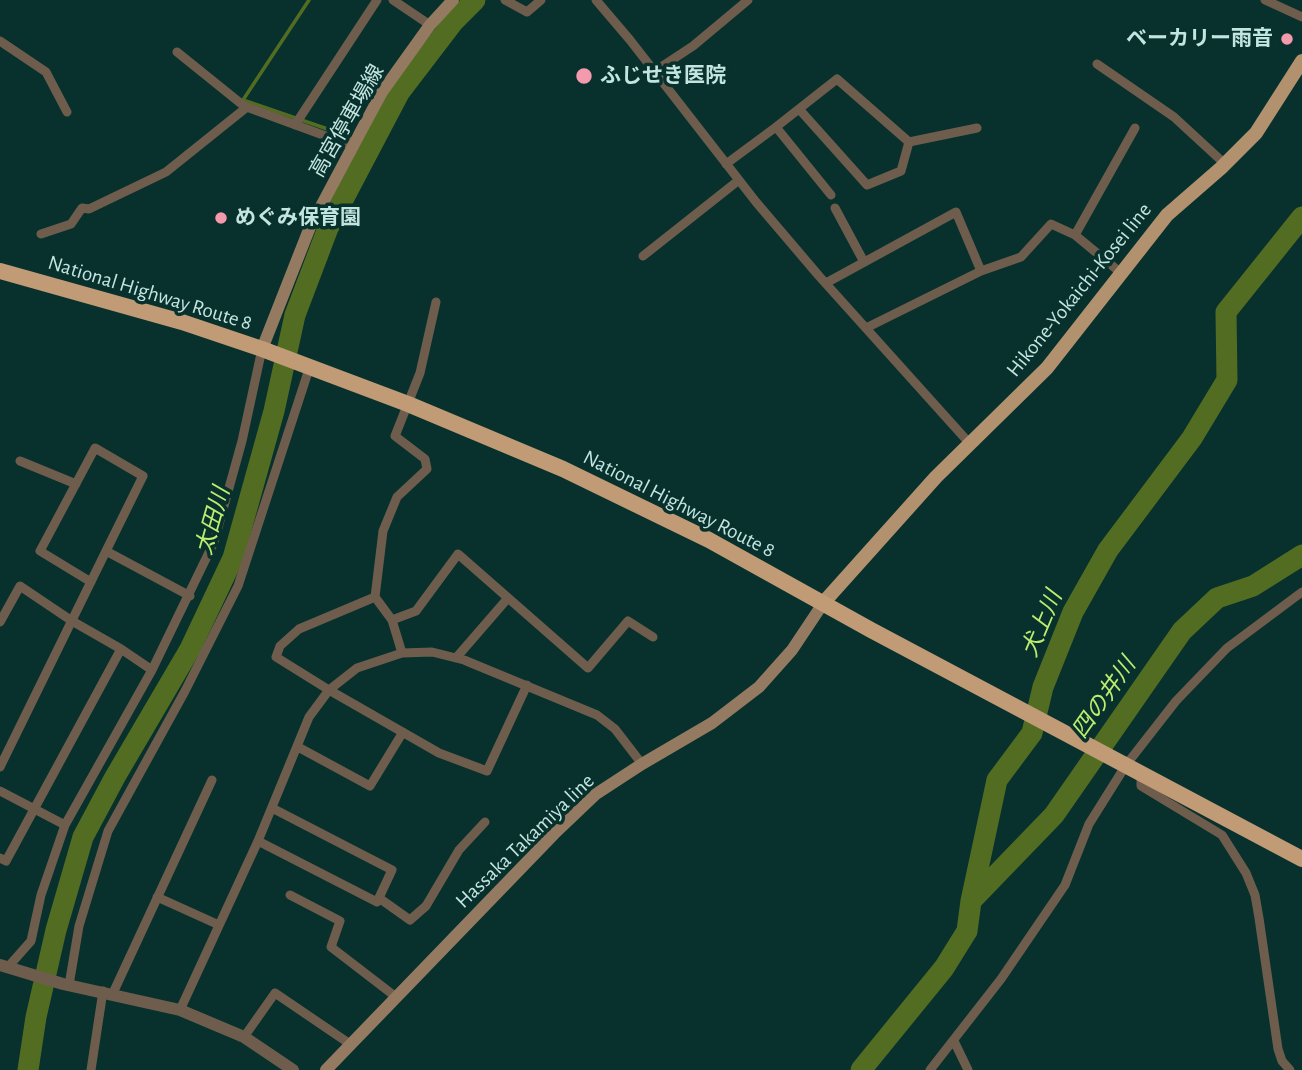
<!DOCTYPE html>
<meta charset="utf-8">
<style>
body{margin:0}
canvas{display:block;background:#08302c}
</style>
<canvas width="1302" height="1070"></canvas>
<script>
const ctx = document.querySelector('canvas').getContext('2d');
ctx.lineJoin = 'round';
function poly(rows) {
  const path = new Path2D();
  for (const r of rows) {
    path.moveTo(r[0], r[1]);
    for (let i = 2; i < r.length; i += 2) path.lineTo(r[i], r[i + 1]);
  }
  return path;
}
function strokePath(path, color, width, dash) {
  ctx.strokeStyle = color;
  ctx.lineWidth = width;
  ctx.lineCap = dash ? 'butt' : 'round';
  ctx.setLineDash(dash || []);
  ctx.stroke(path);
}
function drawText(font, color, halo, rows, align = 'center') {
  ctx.font = font + ' "Alegreya Sans","Noto Sans JP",sans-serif';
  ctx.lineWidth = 7;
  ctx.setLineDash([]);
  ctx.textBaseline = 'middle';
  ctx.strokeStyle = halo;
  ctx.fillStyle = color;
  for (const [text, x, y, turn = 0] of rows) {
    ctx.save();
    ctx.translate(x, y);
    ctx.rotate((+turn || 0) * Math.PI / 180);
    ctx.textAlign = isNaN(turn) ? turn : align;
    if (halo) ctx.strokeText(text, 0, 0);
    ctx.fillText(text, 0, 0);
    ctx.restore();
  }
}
strokePath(poly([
 [309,0,243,100,345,135,369,149]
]), '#526d22', 3.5);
strokePath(poly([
 [971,901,1054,815,1182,631,1217,598,1253,586,1302,555],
 [28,1070,36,1017,56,930,83,837,115,777,190,649,233,558,274,411,295,315,328,228,399,93,454,21,475,0],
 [861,1070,944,968,967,931,971,901,997,780,1032,733,1043,687,1073,612,1108,550,1192,438,1227,380,1226,312,1302,217]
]), '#526d22', 21);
strokePath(poly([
 [393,0,430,25],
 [505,0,527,12,541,0],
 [596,0,630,40,756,202,819,276,971,445],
 [1265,0,1302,17],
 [0,41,46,72,67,112],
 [177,52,244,106,353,146],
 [1097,64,1174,117,1225,164],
 [655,71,693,46,748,0],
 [799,109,867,185,901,171,909,142],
 [295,125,377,0],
 [776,127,837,79,909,142,977,128],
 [726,164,776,127,831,195],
 [835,208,864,262],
 [41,234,71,224,82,208,89,209,166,172,247,107],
 [643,256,739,180],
 [1121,273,1075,235,1135,128],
 [826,283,956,212,981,271],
 [866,328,981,271,1021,257,1051,224,1075,235],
 [20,461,76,484],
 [106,551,190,596],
 [375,597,383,531,397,497,427,469,425,459,395,436,420,373,436,302],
 [392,620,402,653],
 [0,622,20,586,72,621,121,649,6,861,0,858],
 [121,649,152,670],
 [456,658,508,598],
 [527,685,487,771,439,753,329,690,276,657,280,646,299,629,375,597,392,620,416,611,458,554,588,668,628,621,653,637],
 [298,747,370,786,403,732],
 [0,767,106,551,143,476,95,448,40,551,91,582],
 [1141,772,1141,786,1222,835,1246,873,1255,895,1259,918,1278,1049,1282,1061,1290,1070],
 [0,791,65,825],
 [258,841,377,902,392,870,272,808],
 [290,895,340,921,331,947,396,997],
 [157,897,219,925],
 [379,898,410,920,426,906,459,850,485,822],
 [8,967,31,941,41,895,65,825,152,670,214,542,242,441,262,349],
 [69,985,79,926,108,831,185,691,238,586,310,366],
 [113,993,212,780],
 [180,1010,258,841,309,717,329,690,357,668,402,653,432,652,464,660,597,715,615,729,642,764],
 [244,1037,275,993,350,1044],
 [954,1041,968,1070],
 [91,1070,103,991],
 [930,1070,1001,979,1065,885,1089,824,1126,765,1176,701,1227,648,1302,592]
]), '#6e5d4d', 9);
strokePath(poly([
 [0,965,63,984,180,1010,244,1037,293,1070]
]), '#6e5d4d', 12);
strokePath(poly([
 [262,349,310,227,361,131,382,92,430,25,453,0],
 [326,1070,554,834,596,794,642,764,712,723,759,687,792,650,824,602]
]), '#947a60', 12);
strokePath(poly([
 [824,602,936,477,1047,368,1167,215,1221,168,1256,133,1302,61]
]), '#b2916f', 14);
strokePath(poly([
 [0,271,182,322,262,349,408,404,563,469,709,540,871,630,1302,859]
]), '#c09b76', 16);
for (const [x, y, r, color] of [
 [1287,39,7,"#f39aac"],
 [584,76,9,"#f39aac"],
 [221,218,7,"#f39aac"]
]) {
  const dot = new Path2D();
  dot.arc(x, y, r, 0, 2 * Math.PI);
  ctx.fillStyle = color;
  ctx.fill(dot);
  strokePath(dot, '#08302c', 2.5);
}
drawText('bold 21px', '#c3e5e0', '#08302c', [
 ["ベーカリー雨音",1273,39,"right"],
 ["ふじせき医院",600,76],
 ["めぐみ保育園",235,218]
], 'left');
drawText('21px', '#c3e5e0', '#08302c', [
 ["高宮停車場線",347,121,-60],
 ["Hikone-Yokaichi-Kosei line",1079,290,-51],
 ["National Highway Route 8",150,293,17],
 ["National Highway Route 8",679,504,27],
 ["Hassaka Takamiya line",525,841,-44]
]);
drawText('italic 23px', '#bded6f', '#08302c', [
 ["太田川",213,521,-74],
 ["犬上川",1042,624,-67],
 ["四の井川",1104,698,-55]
]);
</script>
